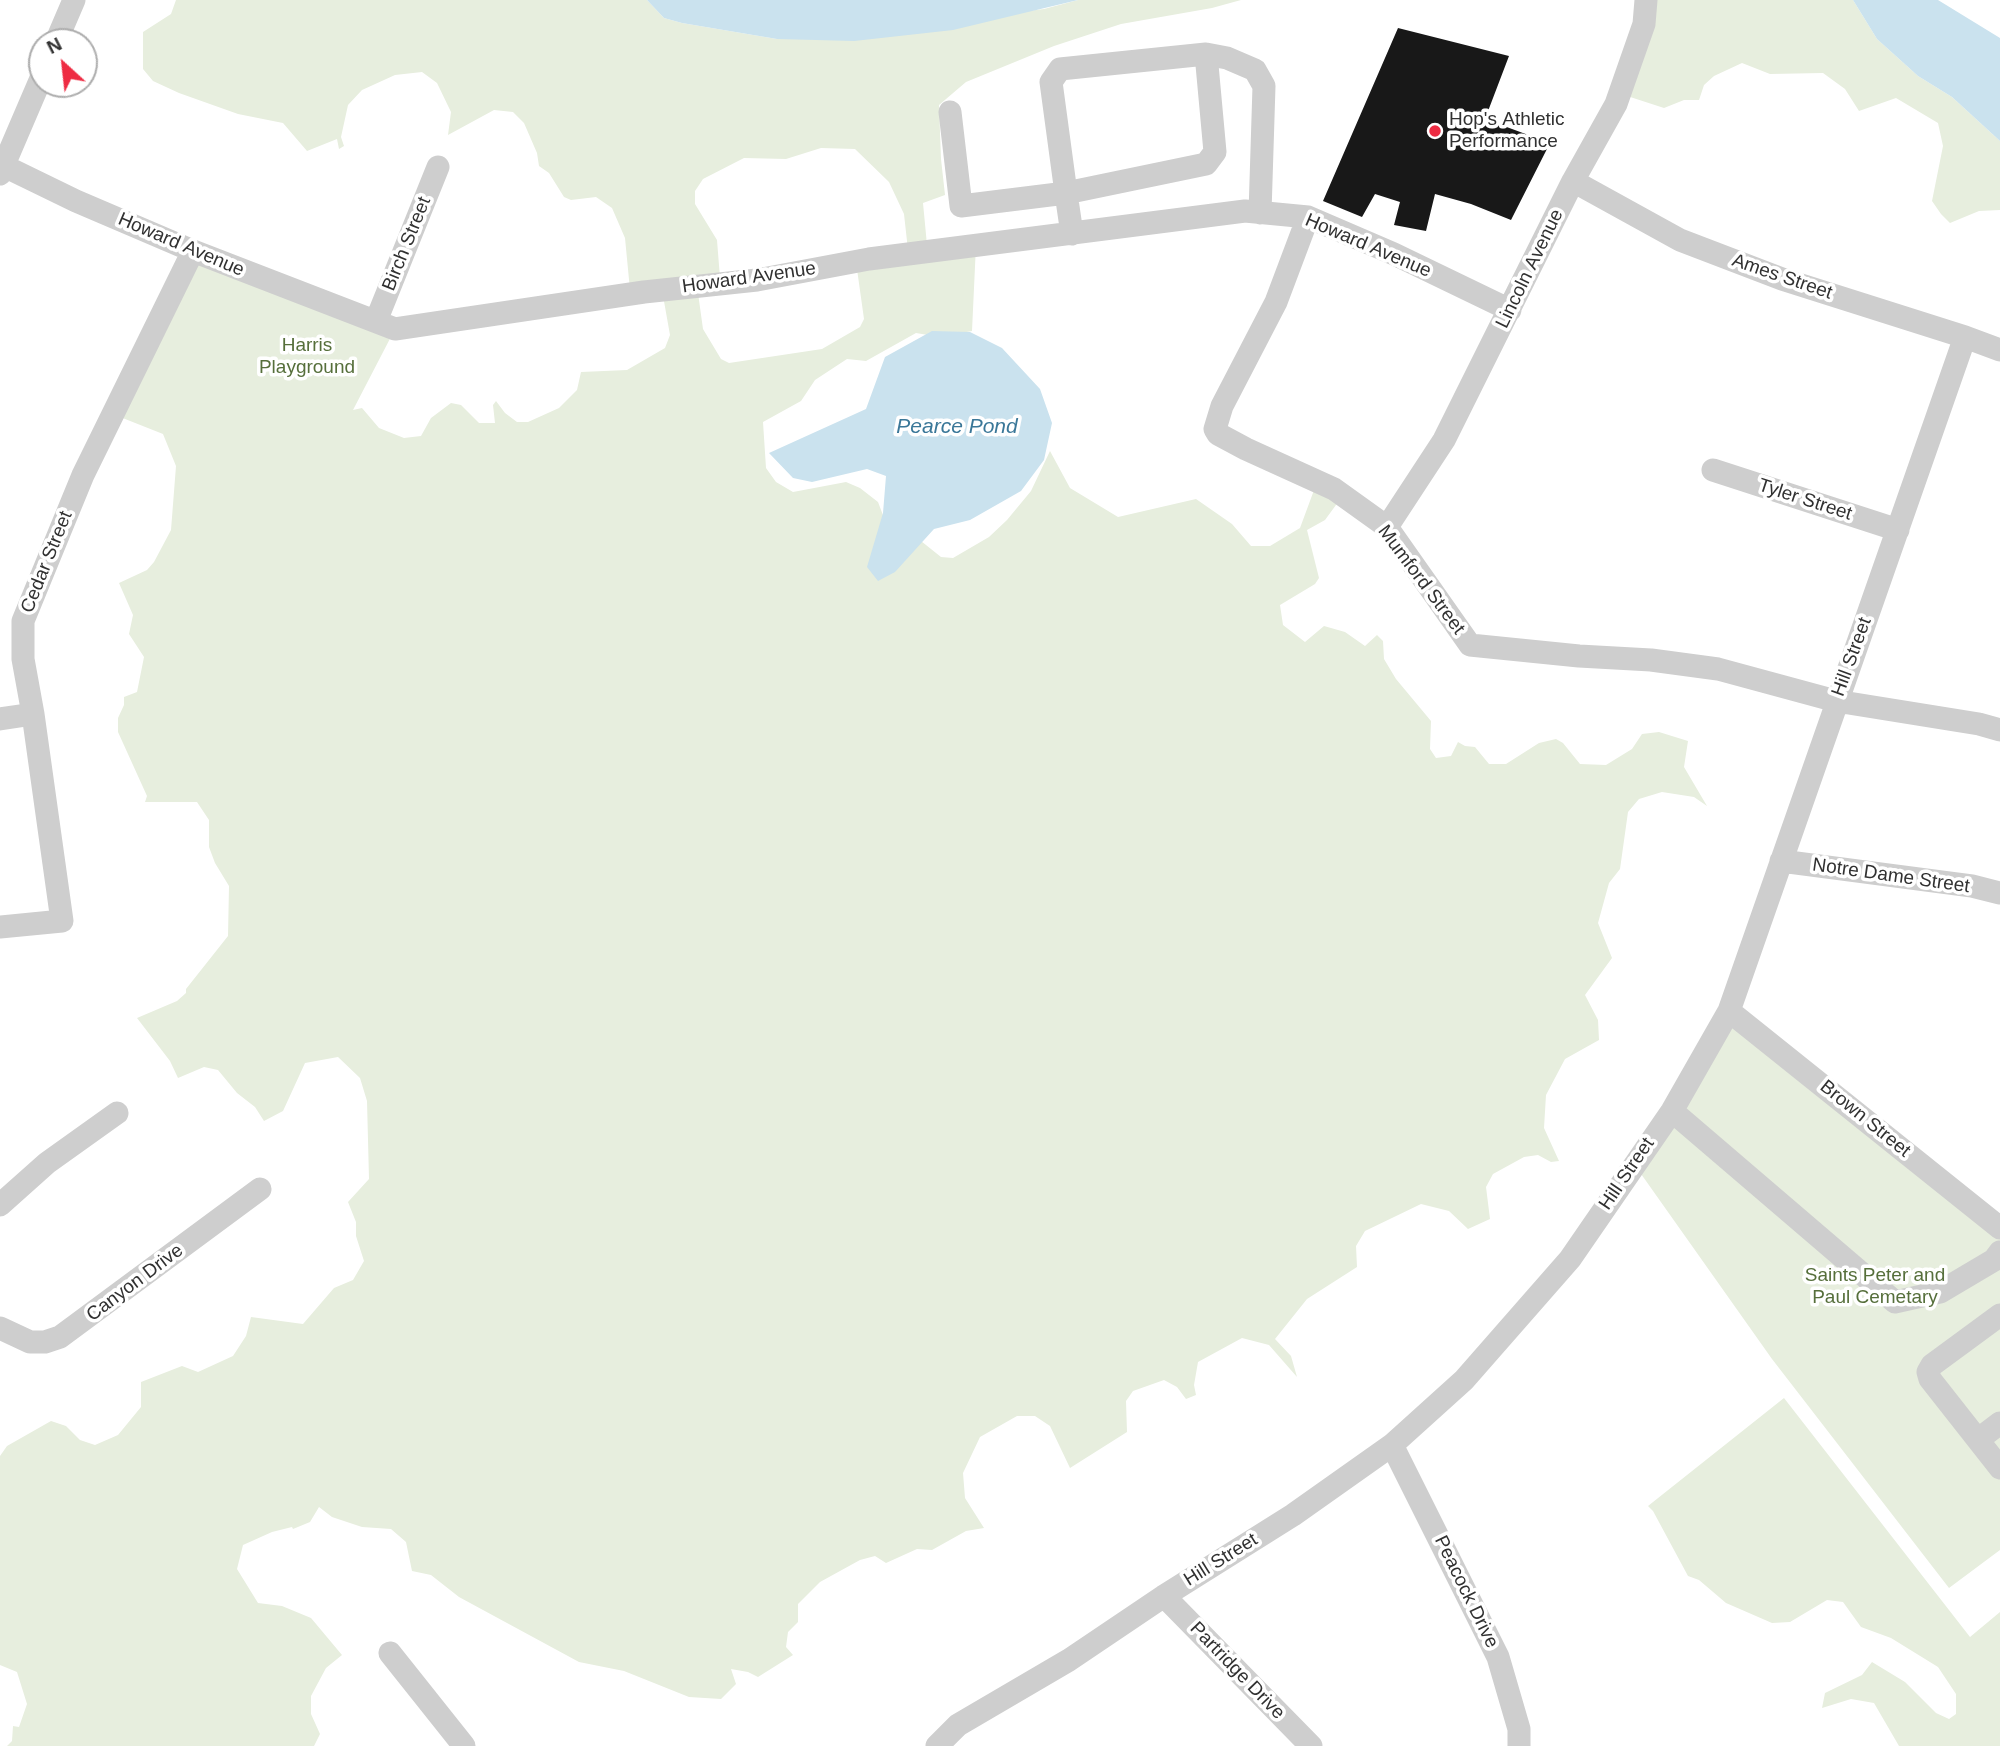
<!DOCTYPE html>
<style>
body{margin:0}
#map{position:relative;width:2000px;height:1746px;overflow:hidden;background:#fff;font-family:Helvetica,sans-serif}
canvas{display:block}
.north{position:absolute;left:28px;top:28px;width:70px;height:70px;box-sizing:border-box;background:#fff;border:2px solid #adadad;border-radius:50%;rotate:333deg;font-size:19px;font-weight:700;line-height:28px;text-align:center;color:#313131}
.north::after{content:'';display:block;margin:auto;width:24px;height:32px;background:#ee2c43;clip-path:polygon(50% 0,100% 100%,50% 72%,0 100%)}
</style>
<div id="map">
<canvas width="2000" height="1746"></canvas>
<div class="north">N</div>
</div>
<script>
const ctx = document.querySelector('canvas').getContext('2d');
ctx.lineJoin = 'round';
function fillPath(path, color) {
  ctx.fillStyle = color;
  ctx.fill(path, 'evenodd');
}
function poly(rows) {
  const path = new Path2D();
  for (const r of rows) {
    path.moveTo(r[0], r[1]);
    for (let i = 2; i < r.length; i += 2) path.lineTo(r[i], r[i + 1]);
  }
  return path;
}
function strokePath(path, color, width, dash) {
  ctx.strokeStyle = color;
  ctx.lineWidth = width;
  ctx.lineCap = dash ? 'butt' : 'round';
  ctx.setLineDash(dash || []);
  ctx.stroke(path);
}
function drawText(font, color, halo, rows, align = 'center') {
  ctx.font = font + ' Helvetica,sans-serif';
  ctx.lineWidth = 7;
  ctx.setLineDash([]);
  ctx.textBaseline = 'middle';
  ctx.strokeStyle = halo;
  ctx.fillStyle = color;
  for (const [text, x, y, turn = 0] of rows) {
    ctx.save();
    ctx.translate(x, y);
    ctx.rotate((+turn || 0) * Math.PI / 180);
    ctx.textAlign = isNaN(turn) ? turn : align;
    if (halo) ctx.strokeText(text, 0, 0);
    ctx.fillText(text, 0, 0);
    ctx.restore();
  }
}
fillPath(poly([
 [176,0,647,0,664,18,682,23,777,39,1044,9,1078,0,1241,0,1212,8,1121,24,1054,46,966,82,939,105,941,159,945,195,923,203,927,245,976,245,972,331,940,337,916,333,866,361,847,359,815,380,801,401,763,422,766,468,776,482,793,492,846,482,860,488,878,502,892,539,921,541,941,557,953,558,989,537,1007,520,1031,491,1050,451,1070,488,1118,517,1196,499,1232,524,1251,546,1270,546,1300,528,1317,482,1344,494,1325,520,1307,530,1319,578,1315,584,1280,605,1283,625,1305,642,1324,626,1345,632,1365,646,1377,635,1383,641,1384,659,1396,679,1431,721,1430,749,1436,758,1451,756,1458,742,1465,746,1475,747,1489,764,1506,764,1539,743,1556,739,1563,743,1580,764,1606,765,1632,749,1642,734,1659,732,1688,741,1684,767,1707,806,1694,797,1662,792,1639,799,1628,812,1620,869,1609,883,1598,923,1612,958,1585,995,1598,1020,1599,1040,1565,1059,1546,1095,1544,1128,1559,1161,1551,1162,1538,1155,1524,1157,1493,1174,1486,1187,1490,1219,1468,1229,1449,1211,1421,1204,1365,1231,1356,1246,1357,1267,1307,1299,1275,1339,1291,1356,1297,1377,1269,1345,1242,1338,1198,1362,1194,1385,1196,1395,1186,1399,1177,1387,1164,1380,1133,1391,1126,1401,1127,1432,1070,1468,1050,1426,1035,1416,1017,1416,980,1437,963,1473,965,1498,984,1528,966,1531,932,1550,917,1549,886,1563,875,1556,860,1560,820,1582,798,1604,798,1622,788,1632,786,1647,793,1655,758,1677,748,1672,731,1669,736,1684,721,1699,689,1697,624,1671,579,1662,459,1597,431,1575,412,1571,406,1542,391,1529,362,1527,332,1517,319,1507,310,1522,293,1529,292,1527,272,1532,243,1545,237,1569,258,1603,282,1606,311,1618,342,1655,326,1668,311,1696,311,1714,320,1734,314,1746,7,1746,12,1741,13,1726,19,1727,27,1704,17,1672,0,1665,0,1456,7,1446,51,1421,66,1426,80,1440,95,1445,118,1435,141,1407,141,1382,182,1366,198,1372,233,1356,246,1336,251,1317,303,1324,334,1288,353,1280,364,1261,356,1236,356,1222,348,1202,369,1179,367,1101,360,1078,338,1057,305,1063,283,1111,264,1121,255,1107,237,1093,218,1070,204,1067,178,1078,170,1061,137,1018,177,1001,186,993,186,989,228,936,229,886,215,863,209,847,209,820,197,802,145,802,147,796,118,732,118,718,124,705,124,697,137,692,144,657,129,634,133,615,119,583,147,570,154,562,171,530,176,466,163,434,115,415,193,251,395,329,353,410,362,408,379,428,404,438,421,436,431,418,451,403,461,405,479,423,495,423,493,405,496,401,505,413,517,422,528,422,559,408,577,390,581,372,627,370,665,348,670,335,662,290,630,290,625,238,612,208,596,197,571,200,564,197,549,173,539,166,537,153,524,123,513,112,494,110,448,135,451,112,437,83,422,72,395,75,362,90,348,105,341,137,344,146,339,149,337,139,307,151,283,123,238,114,179,93,153,81,143,69,143,32,171,14],
 [821,148,855,149,889,182,904,214,908,250,856,262,864,319,860,327,822,349,729,363,721,359,703,329,697,286,720,278,717,240,695,204,695,191,703,179,744,158,786,159],
 [1646,0,1853,0,1877,39,1918,76,1952,97,2000,141,2000,210,1979,211,1950,223,1941,214,1932,201,1943,146,1938,123,1896,98,1859,111,1845,89,1823,73,1770,74,1742,63,1714,76,1704,85,1699,100,1684,100,1664,108,1621,94],
 [1729,1011,2000,1228,2000,1550,1949,1588,1772,1359,1634,1164],
 [1784,1398,1970,1637,2000,1612,2000,1746,1899,1746,1874,1703,1851,1699,1822,1708,1825,1693,1862,1675,1872,1662,1905,1682,1936,1713,1949,1719,1956,1714,1956,1694,1938,1667,1891,1638,1861,1627,1843,1602,1827,1600,1790,1622,1772,1623,1726,1603,1699,1580,1688,1576,1653,1511,1648,1506]
]), '#e7eede');
fillPath(poly([
 [647,0,1078,0,953,30,854,41,777,39,682,23,664,18],
 [1853,0,1938,0,2000,38,2000,141,1952,97,1918,76,1877,39],
 [932,331,970,332,1002,348,1040,389,1052,423,1044,460,1021,491,970,520,934,529,895,572,878,581,867,567,883,513,886,476,867,469,812,482,793,478,769,453,866,409,885,357]
]), '#cae2ee');
fillPath(poly([
 [1398,28,1509,56,1485,119,1550,143,1511,220,1471,204,1435,194,1426,231,1394,225,1400,202,1375,194,1362,217,1323,201]
]), '#181818');
strokePath(poly([
 [56,42,74,0],
 [950,112,961,206,1066,193,1051,82,1060,69,1206,54,1227,58,1255,70,1264,86,1260,213],
 [0,164,76,201,193,251,395,329,644,292,757,280,869,259,1245,211,1308,217,1394,254,1510,310],
 [0,174,42,76],
 [1573,181,1680,240,1782,279,1965,337,2000,350],
 [1308,217,1276,302,1222,406,1215,429,1218,434,1246,449,1334,489,1387,527,1470,645,1579,656,1651,660,1718,669,1836,701,1979,724,2000,730],
 [1072,234,1066,193,1206,164,1215,152,1206,54],
 [376,321,438,167],
 [1713,470,1898,530],
 [1387,527,1444,440,1573,181,1616,104,1644,24,1646,0],
 [0,719,33,714],
 [1781,861,1972,886,2000,893],
 [0,927,62,921,33,714,23,659,23,621,83,475,193,251],
 [1729,1011,2000,1228],
 [1672,1111,1895,1302,1940,1292,1994,1260,2000,1252],
 [0,1205,47,1163,117,1113],
 [2000,1315,1932,1365,1928,1372,1930,1379,2000,1468],
 [0,1328,30,1342,45,1342,60,1337,260,1189],
 [1979,1439,2000,1423],
 [1392,1445,1498,1657,1519,1729,1519,1746],
 [1164,1596,1311,1746],
 [390,1653,464,1746],
 [937,1746,958,1725,1069,1660,1164,1596,1293,1515,1392,1445,1464,1380,1570,1259,1672,1111,1729,1011,1965,337]
]), '#cecece', 23);
for (const [x, y, r, color] of [
 [1435,131,7,"#ee2c43"]
]) {
  const dot = new Path2D();
  dot.arc(x, y, r, 0, 2 * Math.PI);
  ctx.fillStyle = color;
  ctx.fill(dot);
  strokePath(dot, '#fff', 2.5);
}
drawText('19px', '#313131', '#fff', [
 ["Hop's Athletic",1449,120],
 ["Performance",1449,142]
], 'left');
drawText('19px', '#313131', '#fff', [
 ["Birch Street",407,244,-68],
 ["Howard Avenue",181,245,23],
 ["Howard Avenue",1368,246,23],
 ["Lincoln Avenue",1530,269,-64],
 ["Ames Street",1782,277,19],
 ["Howard Avenue",749,278,-8],
 ["Tyler Street",1805,500,18],
 ["Cedar Street",47,562,-68],
 ["Mumford Street",1421,580,53],
 ["Hill Street",1852,657,-70],
 ["Notre Dame Street",1891,876,8],
 ["Brown Street",1865,1119,39],
 ["Hill Street",1627,1174,-56],
 ["Canyon Drive",135,1283,-37],
 ["Hill Street",1221,1560,-32],
 ["Peacock Drive",1466,1592,64],
 ["Partridge Drive",1237,1671,46]
]);
drawText('19px', '#566f3b', '#fff', [
 ["Harris",307,346],
 ["Playground",307,368],
 ["Saints Peter and",1875,1276],
 ["Paul Cemetary",1875,1298]
]);
drawText('italic 21px', '#3a7798', '#fff', [
 ["Pearce Pond",957,427]
]);
</script>
